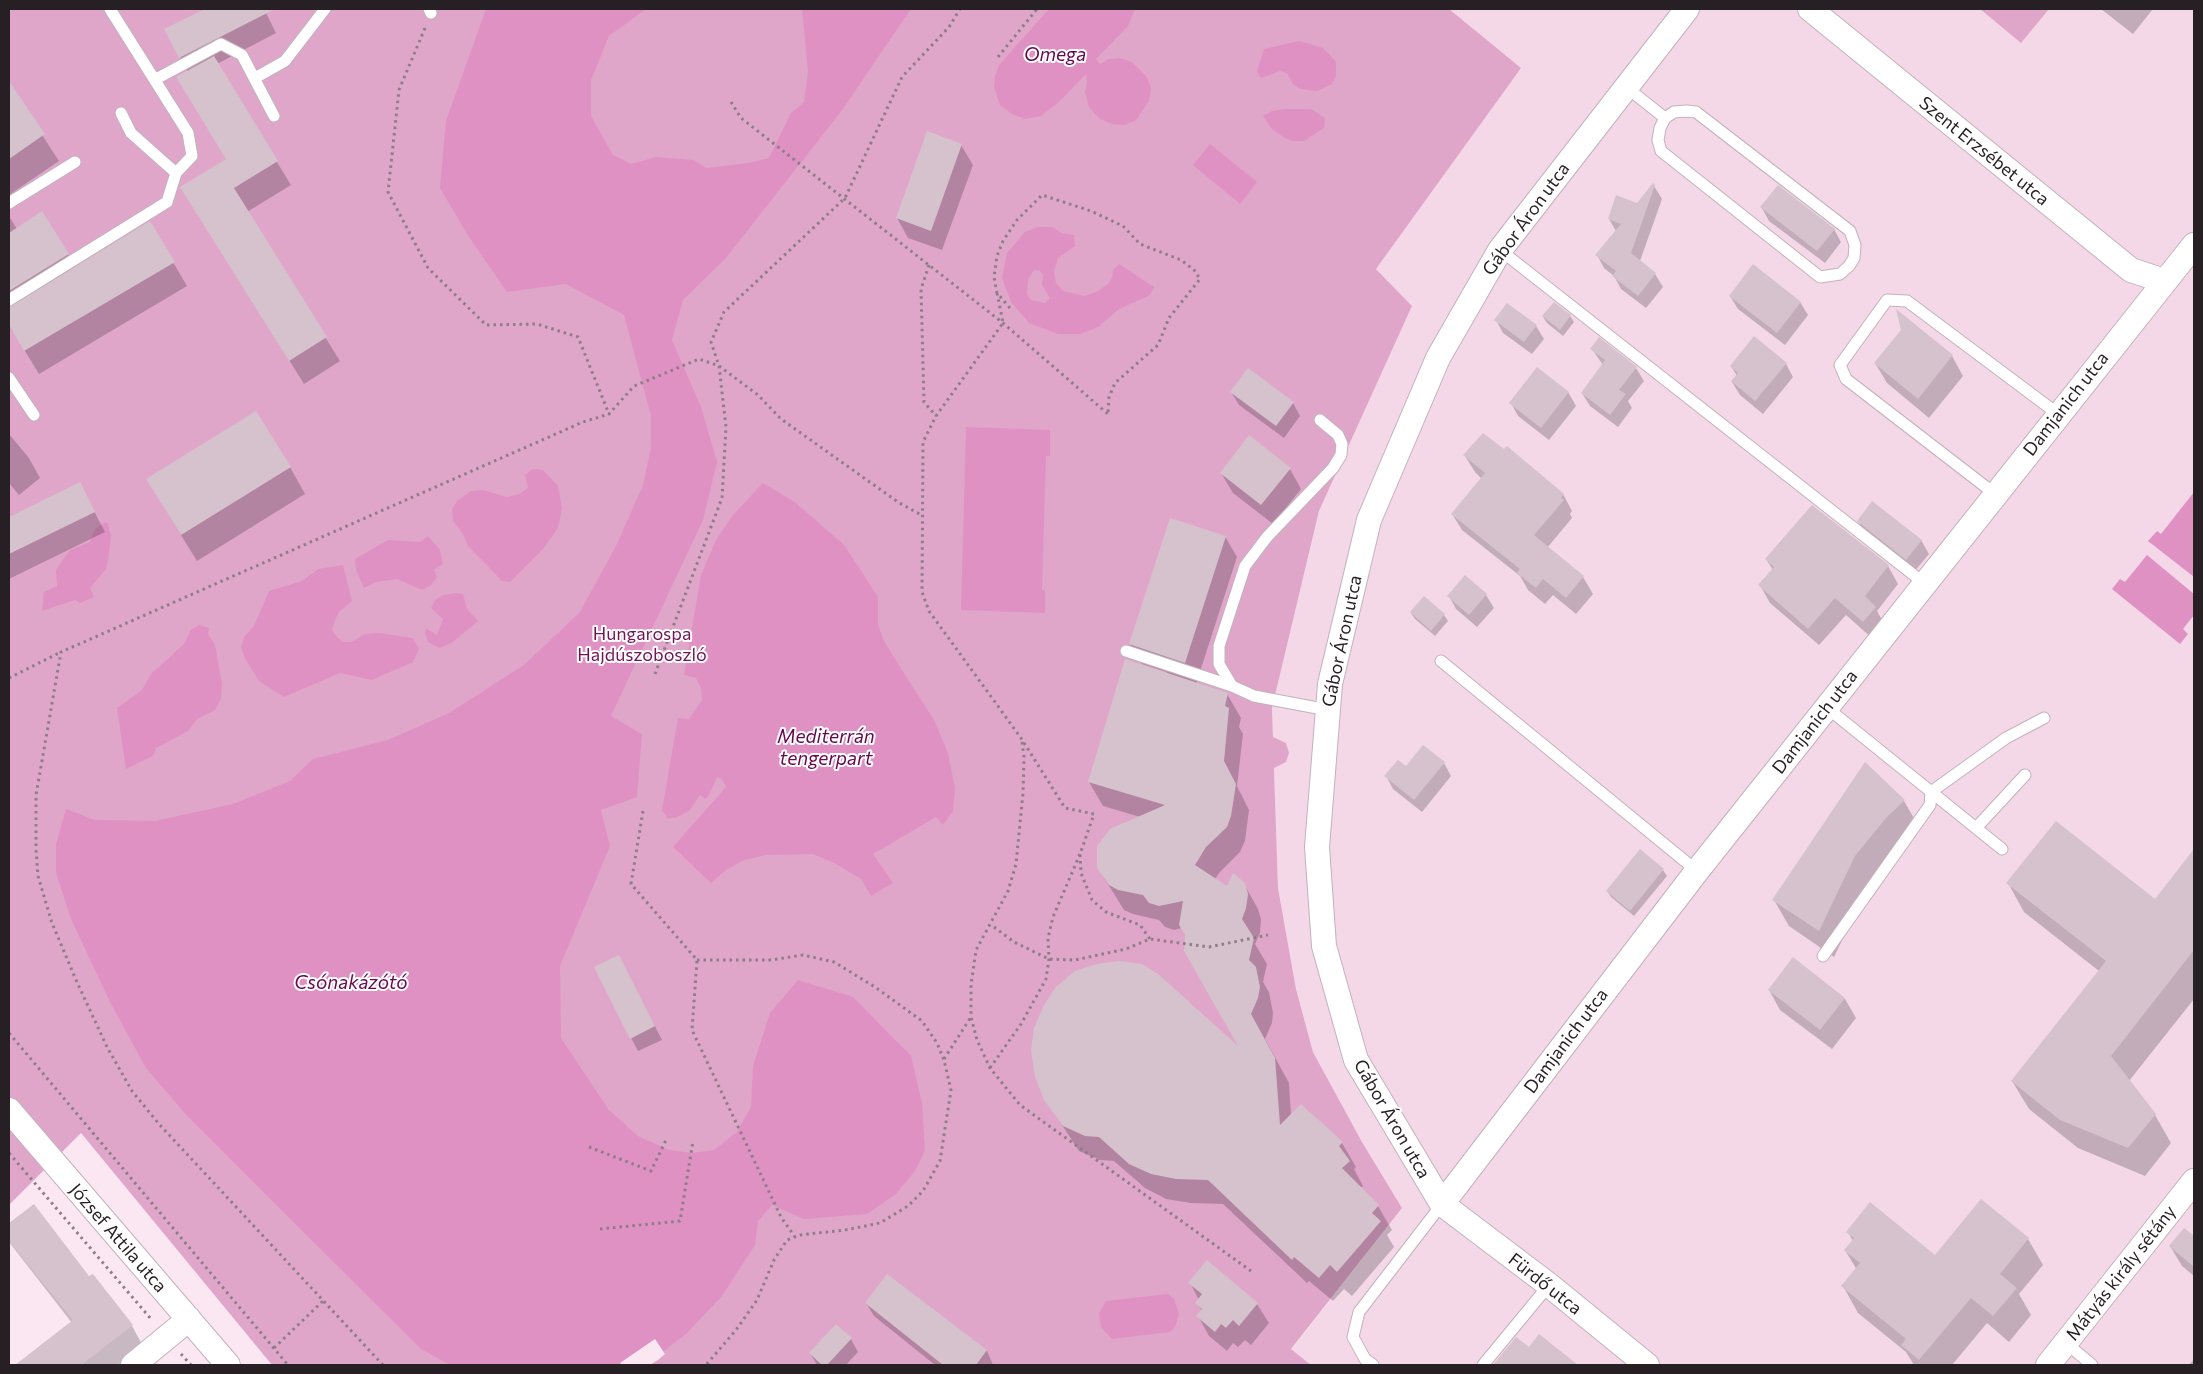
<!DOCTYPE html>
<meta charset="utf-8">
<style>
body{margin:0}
#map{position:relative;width:2203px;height:1374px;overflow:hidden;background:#fbe7f2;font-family:Commissioner,sans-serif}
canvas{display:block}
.frame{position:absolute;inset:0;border:10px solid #261f23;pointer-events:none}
</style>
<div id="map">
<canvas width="2203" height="1374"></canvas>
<div class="frame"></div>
</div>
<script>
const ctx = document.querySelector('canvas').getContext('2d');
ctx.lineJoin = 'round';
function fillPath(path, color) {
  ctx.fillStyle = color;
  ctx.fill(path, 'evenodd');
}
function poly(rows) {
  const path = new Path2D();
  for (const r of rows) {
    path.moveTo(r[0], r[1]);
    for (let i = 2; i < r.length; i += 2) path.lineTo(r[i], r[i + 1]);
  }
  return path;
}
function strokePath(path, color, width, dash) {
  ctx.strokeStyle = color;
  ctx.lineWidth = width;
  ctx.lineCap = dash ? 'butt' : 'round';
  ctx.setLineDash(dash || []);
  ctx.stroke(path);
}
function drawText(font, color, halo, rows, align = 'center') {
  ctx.font = font + ' Commissioner,sans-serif';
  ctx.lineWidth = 4;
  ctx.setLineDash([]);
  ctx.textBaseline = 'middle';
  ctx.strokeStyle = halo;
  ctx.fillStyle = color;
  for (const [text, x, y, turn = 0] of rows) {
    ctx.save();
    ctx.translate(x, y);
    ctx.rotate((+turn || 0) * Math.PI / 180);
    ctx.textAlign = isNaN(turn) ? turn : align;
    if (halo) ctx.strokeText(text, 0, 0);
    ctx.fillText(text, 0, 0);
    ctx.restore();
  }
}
fillPath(poly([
 [1449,9,1980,9,2021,42,2049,9,2194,9,2194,1365,1311,1365,1291,1350,1402,1208,1362,1142,1313,1052,1296,989,1278,888,1272,708,1319,511,1412,306,1376,269,1520,68]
]), '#f4d8e8');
fillPath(poly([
 [9,9,1449,9,1521,68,1376,269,1412,306,1319,511,1272,708,1273,737,1286,743,1289,753,1286,762,1274,768,1278,888,1296,989,1313,1052,1362,1142,1402,1208,1291,1349,1311,1365,272,1365,81,1133,9,1205],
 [1980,9,2049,9,2021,43]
]), '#e0a6ca');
fillPath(poly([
 [486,9,646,9,609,36,591,80,591,116,613,155,631,164,656,157,694,160,706,168,748,163,769,158,791,113,804,102,808,71,802,9,911,9,840,113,725,259,683,300,672,340,701,407,717,462,703,520,611,716,642,734,637,797,601,810,610,846,560,966,561,1038,609,1110,638,1136,669,1150,692,1153,714,1150,737,1132,751,1107,753,1066,770,1013,798,980,853,997,911,1056,922,1103,925,1151,915,1171,896,1194,867,1214,804,1219,772,1205,758,1221,755,1245,722,1296,687,1333,646,1365,450,1365,421,1349,188,1117,146,1068,110,1002,71,919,56,873,56,844,66,809,95,820,155,821,233,804,290,781,313,759,388,740,449,713,524,665,580,612,617,544,643,485,651,447,651,416,624,315,566,284,507,292,467,234,440,188,446,121],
 [1049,9,1135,9,1128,26,1096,59,1100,64,1109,59,1120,58,1132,62,1147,77,1151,88,1149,101,1136,120,1125,125,1112,124,1100,119,1089,107,1085,92,1087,82,1086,74,1059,102,1041,116,1025,119,1012,114,1000,105,994,87,995,76,999,65],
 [1299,41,1323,48,1336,62,1336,76,1332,84,1317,91,1300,89,1293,84,1287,73,1280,71,1261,78,1257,71,1264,49],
 [1285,109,1311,109,1325,118,1324,128,1304,141,1292,141,1283,137,1271,128,1263,116,1272,111],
 [1210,144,1257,182,1240,204,1193,165],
 [1038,227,1052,227,1062,233,1074,235,1075,246,1058,258,1054,271,1056,283,1063,291,1085,296,1098,291,1108,284,1112,278,1113,270,1119,264,1154,287,1150,295,1119,309,1098,327,1081,334,1058,334,1029,323,1011,302,1002,278,1007,253,1025,232],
 [1034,270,1040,271,1043,275,1042,285,1050,298,1045,303,1031,300,1027,294,1028,279],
 [966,427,1050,430,1050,456,1046,456,1042,590,1045,590,1045,613,961,610],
 [532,469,543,470,558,486,562,509,558,528,543,549,510,582,502,581,468,546,463,534,453,521,452,509,457,501,471,491,483,490,507,497,519,494,528,488,525,475],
 [763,483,796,503,844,545,878,597,878,625,885,643,934,720,948,753,955,788,953,811,943,825,936,817,873,854,893,883,871,896,861,879,836,864,813,854,767,855,744,860,726,870,711,883,673,847,726,787,722,779,717,777,709,795,705,799,700,795,689,811,677,817,668,819,662,810,678,718,689,719,702,700,701,688,696,678,684,675,701,575,716,540,733,515],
 [2194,492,2194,577,2148,541,2157,531,2161,534],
 [107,522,111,535,108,561,106,569,90,588,94,597,80,603,75,600,42,611,44,592,57,586,56,570,65,557,70,550,90,542,95,528],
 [428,536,440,550,443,564,434,570,437,577,431,585,422,590,397,579,376,582,364,588,356,570,355,559,388,540,420,542],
 [2147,555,2194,594,2194,615,2183,629,2188,634,2180,644,2112,589,2120,579,2125,582],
 [343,565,352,601,339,612,335,620,332,630,337,637,344,642,351,642,365,634,379,633,413,638,419,649,413,662,372,680,340,673,284,697,259,681,245,659,241,647,244,637,254,626,269,591,302,581,318,569],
 [455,593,463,594,467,609,478,621,453,642,440,648,428,642,425,634,426,628,437,635,443,619,431,608,435,600,443,595],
 [199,625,209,628,208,634,215,645,222,684,221,699,215,710,197,719,188,731,156,748,153,756,126,769,117,708,142,690,151,674,184,644,191,630],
 [1168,1294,1174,1299,1179,1314,1175,1327,1170,1332,1112,1339,1101,1327,1099,1313,1106,1301]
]), '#e091c3');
fillPath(poly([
 [655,1339,665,1354,658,1360,650,1365,622,1365,620,1363]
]), '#fbe7f2');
fillPath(poly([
 [208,9,264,9,276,33,217,64,291,185,247,212,340,361,304,384,196,211,227,160,188,72,166,30],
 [2101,9,2153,9,2133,34],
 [9,84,59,161,9,195],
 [961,145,973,165,942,250,908,238,897,218],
 [1654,186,1662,199,1640,261,1655,274,1663,287,1646,308,1621,289,1614,276,1604,268,1597,255,1616,231,1609,219,1638,204],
 [1762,208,1834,229,1841,242,1825,263,1769,221],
 [9,216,17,229,68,255,76,268,150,223,187,286,39,374,9,325],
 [1730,296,1800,302,1808,315,1785,345,1738,309],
 [1554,303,1570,316,1574,322,1563,336,1547,323,1543,317],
 [1496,320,1536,326,1544,339,1532,354,1503,333],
 [1592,349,1636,368,1644,381,1628,401,1632,408,1618,427,1590,406,1582,393,1603,365],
 [1952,356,1963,376,1929,418,1887,383,1875,363],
 [1786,364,1793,377,1763,414,1740,395,1732,382,1737,376,1731,366],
 [1231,392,1293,403,1300,416,1284,438,1239,405],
 [1568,392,1576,406,1549,440,1518,416,1511,403],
 [9,434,29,458,40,478,19,495,9,483],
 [1465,456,1563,494,1572,511,1570,514,1572,518,1547,548,1583,577,1593,594,1576,614,1553,595,1545,604,1528,590,1520,576,1462,530,1452,514,1482,479,1475,472],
 [290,467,305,494,197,561,163,506],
 [1290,469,1301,489,1273,524,1233,493,1221,473],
 [80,484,105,532,9,579,9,519],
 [1812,506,1888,566,1898,584,1877,611,1885,625,1873,639,1846,615,1819,645,1770,603,1760,585,1773,570,1766,559],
 [1171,520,1226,538,1237,557,1196,684,1227,694,1241,718,1239,727,1243,734,1237,786,1249,810,1245,841,1240,852,1220,872,1215,879,1227,887,1244,884,1258,909,1261,919,1260,933,1255,944,1267,964,1263,982,1269,992,1273,1013,1272,1023,1265,1039,1289,1083,1291,1116,1342,1143,1356,1167,1354,1169,1363,1186,1361,1188,1378,1206,1392,1230,1387,1235,1394,1247,1352,1296,1344,1289,1333,1301,1309,1281,1307,1283,1223,1204,1191,1203,1166,1199,1145,1188,1114,1161,1100,1160,1079,1151,1045,1099,1241,1051,1182,928,1174,930,1165,927,1159,920,1133,914,1124,910,1098,868,1140,817,1103,806,1089,782,1167,672,1142,664,1130,644],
 [1858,521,1921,540,1929,554,1914,572,1866,534],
 [1465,577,1486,595,1494,608,1477,627,1456,609,1449,596],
 [1411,613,1444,615,1448,621,1435,636,1415,619],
 [1444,763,1451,776,1422,812,1393,789,1386,776,1406,768],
 [1865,764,1904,801,1919,827,1870,883,1834,957,1789,926,1774,900],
 [2194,851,2194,999,2129,1081,2155,1115,2171,1143,2145,1176,2078,1148,2029,1109,2012,1081,2099,971,2024,912,2008,883,2155,901],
 [1663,870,1667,876,1634,916,1611,897,1607,891],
 [619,956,662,1040,638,1051,631,1038],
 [1769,990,1845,999,1856,1018,1832,1049,1780,1010],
 [34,1206,89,1278,132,1326,143,1346,118,1365,17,1365,72,1323,9,1242,9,1225],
 [2184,1229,2194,1238,2194,1276,2182,1266,2170,1246],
 [1848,1232,1935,1257,2028,1239,2043,1265,2019,1294,2031,1315,2009,1342,1987,1323,1952,1365,1914,1365,1906,1352,1858,1313,1843,1286,1857,1270,1845,1250,1853,1241],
 [888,1276,987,1351,993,1365,935,1365,874,1316,866,1303],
 [1190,1283,1257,1304,1269,1323,1251,1345,1245,1340,1238,1347,1233,1343,1227,1351,1209,1336,1198,1316,1202,1311,1197,1303,1199,1300],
 [1539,1336,1576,1365,1494,1365,1516,1338,1529,1349],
 [851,1339,858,1352,846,1365,817,1365,810,1353],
 [2194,1359,2194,1365,2189,1365]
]), '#0003');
fillPath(poly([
 [205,9,275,9,179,58,164,29],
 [214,56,278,161,234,188,327,337,289,361,180,187,226,159,176,77],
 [9,81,45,134,9,159],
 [927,131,962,144,931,231,896,218],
 [1653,183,1655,185,1631,253,1656,273,1638,296,1612,276,1616,271,1595,255,1621,224,1608,219,1616,195,1637,203],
 [1778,185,1835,229,1817,251,1760,207],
 [42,211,69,254,9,291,9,233],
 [150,221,175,262,24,351,9,325,9,307],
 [1753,264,1801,302,1777,333,1729,296],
 [1554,302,1571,315,1560,330,1542,316],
 [1507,303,1537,325,1524,342,1494,320],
 [1896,309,1953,355,1918,399,1874,363,1901,330],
 [1754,336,1787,363,1755,401,1731,381,1738,373,1730,366],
 [1599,337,1637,367,1619,390,1626,394,1610,415,1581,393,1605,360,1590,349],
 [1537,367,1569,392,1541,428,1509,403],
 [1248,368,1294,402,1276,426,1230,392],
 [256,411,291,467,181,535,146,479],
 [1483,433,1504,449,1507,446,1564,494,1561,498,1564,500,1534,535,1584,576,1566,598,1543,579,1536,588,1517,573,1520,569,1451,514,1485,473,1463,455],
 [1249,435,1291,468,1261,505,1220,473],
 [80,482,95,512,9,554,9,517],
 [1872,501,1922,540,1906,560,1857,521],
 [1812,505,1889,565,1865,596,1876,607,1863,622,1835,598,1808,629,1758,585,1774,567,1765,559],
 [1170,518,1226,536,1185,663,1129,644],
 [1465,575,1487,594,1469,615,1447,596],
 [1424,596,1445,614,1431,631,1410,612],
 [1125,659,1228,693,1225,706,1229,708,1224,761,1236,784,1231,816,1227,827,1206,847,1195,865,1227,886,1233,873,1245,883,1248,894,1246,908,1242,919,1254,938,1249,960,1256,967,1260,987,1258,998,1251,1014,1275,1058,1280,1125,1301,1104,1343,1142,1339,1146,1350,1161,1342,1168,1379,1205,1372,1213,1381,1221,1337,1272,1330,1265,1319,1278,1294,1257,1292,1260,1208,1180,1176,1179,1151,1174,1129,1164,1099,1137,1085,1136,1063,1126,1044,1100,1035,1077,1031,1050,1034,1028,1044,1005,1056,987,1075,971,1097,964,1119,961,1142,964,1157,973,1238,1046,1184,951,1185,935,1179,925,1183,901,1159,906,1149,903,1143,895,1118,890,1109,885,1097,868,1097,846,1110,829,1165,805,1088,782],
 [1423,745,1445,762,1414,800,1384,776,1398,760,1406,766],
 [1865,762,1905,800,1886,818,1855,856,1819,931,1772,900],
 [2056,821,2155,899,2194,849,2194,950,2111,1056,2156,1114,2128,1148,2060,1120,2011,1081,2106,961,2006,883],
 [1640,849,1664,869,1630,911,1606,891],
 [619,955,655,1026,630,1039,594,967],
 [1793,957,1845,998,1820,1030,1768,990],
 [1981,1199,2029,1238,2000,1274,2017,1288,1993,1316,1971,1298,1919,1360,1901,1345,1906,1339,1841,1286,1860,1263,1844,1250,1854,1238,1846,1232,1870,1202,1935,1255],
 [34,1204,89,1276,93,1274,133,1325,81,1365,15,1365,73,1320,9,1241,9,1223],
 [2184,1228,2194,1236,2194,1267,2169,1246],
 [1207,1260,1258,1303,1239,1326,1233,1320,1226,1328,1221,1324,1215,1332,1196,1316,1202,1309,1195,1303,1202,1294,1188,1283],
 [887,1274,987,1350,976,1365,943,1365,865,1303],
 [836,1324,852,1338,827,1365,822,1365,809,1353],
 [1539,1334,1578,1365,1493,1365,1516,1337,1529,1347]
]), '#d5c2cd');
const service = poly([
 [429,9,431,13],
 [255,78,285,61,325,9],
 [156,79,221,44,242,55,274,116],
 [1626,87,1665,118],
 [1686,111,1696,112,1850,231,1855,245,1854,258,1849,266,1840,274,1820,277,1661,151,1658,140,1660,128,1665,118,1674,112,1686,111],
 [121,113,131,133,176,173],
 [9,203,75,162],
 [1500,250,1924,583],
 [9,300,167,202,176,173,192,156,188,133,110,9],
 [9,378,34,415],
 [1320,420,1338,435,1342,444,1341,455,1333,468,1267,537,1245,566,1219,646,1219,664,1232,686,1254,696,1328,710],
 [1995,494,1846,379,1840,365,1887,300,1907,301,2058,414],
 [1126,651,1232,686],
 [1441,661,1697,871],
 [1826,707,2002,849],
 [1976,828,2025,775],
 [1823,956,1930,805,1931,792,2006,738,2044,718],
 [2066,1343,2092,1365],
 [1373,1365,1365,1359,1353,1337,1359,1312,1442,1204],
 [1483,1365,1549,1285]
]);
const minor = poly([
 [1810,9,2131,270,2164,281],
 [9,1110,228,1365],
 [1442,1204,1697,871,2194,245],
 [133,1365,189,1319],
 [1647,1365,1549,1285,1442,1204,1356,1060,1324,946,1317,847,1330,684,1369,520,1438,358,1500,250,1687,9],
 [2048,1365,2194,1181]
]);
strokePath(service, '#c3b1bc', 13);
strokePath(minor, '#c3b1bc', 26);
strokePath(poly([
 [425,28,399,90,388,192,428,268,486,325,537,324,578,337,609,414],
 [998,57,1037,9],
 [731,102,741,118,1003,323,1108,414],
 [929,265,921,289,924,402,936,416],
 [997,293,1003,323,936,416,923,442,922,592,929,611,1021,738,1065,808,1094,814,1080,854,1081,873,1092,900,1106,912,1140,925,1150,939],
 [1010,308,997,293,994,277,997,256,1003,241,1017,220,1042,195,1091,211,1123,226,1140,244,1181,260,1194,270,1200,279,1169,318,1158,345,1115,383,1109,397,1108,413],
 [655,674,722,498,726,427,719,366,711,342,724,312,845,198,902,77,949,27,960,9],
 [9,678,61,652],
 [1022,742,1024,757,1023,793,1016,864,1008,891,976,950,971,985,971,1017,977,1040,990,1068,1020,1105,1251,1271],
 [643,811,631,884,697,960,692,1030,781,1217,795,1237],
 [994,927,1014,942,1049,959,1075,960,1126,949,1150,939,1209,947,1268,935],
 [697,960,771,960,803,955,834,962,875,987,922,1021,937,1043,944,1060,951,1090,940,1161,923,1191,908,1206,880,1223,845,1230,800,1235,787,1240,774,1260,757,1300,736,1330,706,1365],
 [9,1033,288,1365],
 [944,1059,971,1017],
 [990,1068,1021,1024,1046,979,1049,959,1048,938,1053,917,1080,854],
 [589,1147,651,1171,666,1140],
 [9,1153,151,1319],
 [600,1229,680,1221,693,1141],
 [274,1348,323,1301],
 [181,1354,191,1365],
 [383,1365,159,1124,132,1091,107,1047,76,980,52,923,38,876,36,850,36,795,61,652,583,422,609,414,634,386,699,359,719,366,758,395,781,419,898,502,923,516]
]), '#8c7e86', 3, [2.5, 4]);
strokePath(service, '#fff', 11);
strokePath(minor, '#fff', 24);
drawText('18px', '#261f23', '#fff', [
 ["Szent Erzsébet utca",1984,151,39],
 ["Gábor Áron utca",1526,219,-54],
 ["Damjanich utca",2066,404,-52],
 ["Gábor Áron utca",1342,641,-78],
 ["Damjanich utca",1815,722,-52],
 ["Damjanich utca",1566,1041,-53],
 ["Gábor Áron utca",1392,1119,60],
 ["József Attila utca",118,1238,49],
 ["Mátyás király sétány",2121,1273,-52],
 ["Fürdő utca",1545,1284,38]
]);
drawText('18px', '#701457', '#fff', [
 ["Hungarospa",642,634],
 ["Hajdúszoboszló",642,655]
]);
drawText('italic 19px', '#67074f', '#fff', [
 ["Omega",1055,55],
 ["Mediterrán",826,737],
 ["tengerpart",826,759],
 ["Csónakázótó",351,983]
]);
</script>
